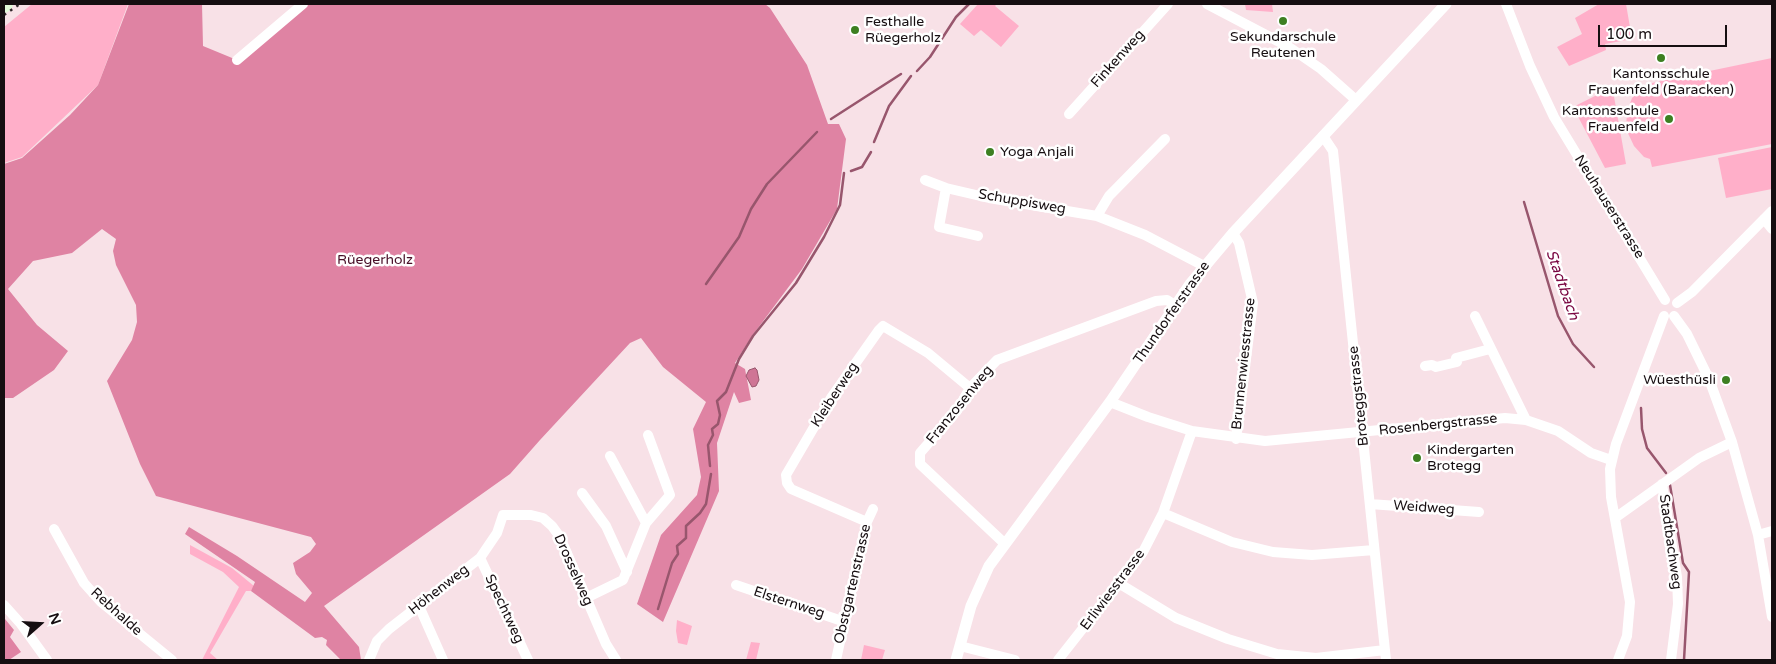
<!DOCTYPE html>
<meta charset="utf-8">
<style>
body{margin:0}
#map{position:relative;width:1776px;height:664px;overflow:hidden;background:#f8e1e7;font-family:"Varela Round",sans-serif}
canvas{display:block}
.frame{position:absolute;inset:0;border:5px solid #160e11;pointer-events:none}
.north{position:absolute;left:15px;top:599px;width:50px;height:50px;-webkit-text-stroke:4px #fff;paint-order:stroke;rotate:71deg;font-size:14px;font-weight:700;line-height:20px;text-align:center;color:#160e11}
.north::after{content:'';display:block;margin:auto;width:18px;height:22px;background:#160e11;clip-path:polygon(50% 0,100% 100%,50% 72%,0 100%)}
.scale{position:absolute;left:1598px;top:25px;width:129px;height:22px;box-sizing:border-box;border:2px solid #160e11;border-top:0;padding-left:6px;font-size:15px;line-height:18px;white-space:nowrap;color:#160e11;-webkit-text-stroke:4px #fff;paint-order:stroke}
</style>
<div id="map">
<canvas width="1776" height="664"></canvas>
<div class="frame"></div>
<div class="north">N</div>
<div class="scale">100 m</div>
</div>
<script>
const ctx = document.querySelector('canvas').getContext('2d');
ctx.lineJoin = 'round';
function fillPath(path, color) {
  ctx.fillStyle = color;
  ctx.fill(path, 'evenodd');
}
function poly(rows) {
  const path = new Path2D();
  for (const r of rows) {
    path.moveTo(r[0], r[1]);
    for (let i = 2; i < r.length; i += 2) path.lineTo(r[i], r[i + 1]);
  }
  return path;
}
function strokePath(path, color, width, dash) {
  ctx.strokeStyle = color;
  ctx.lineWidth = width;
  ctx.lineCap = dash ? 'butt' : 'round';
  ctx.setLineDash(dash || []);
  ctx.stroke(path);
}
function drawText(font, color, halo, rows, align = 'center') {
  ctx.font = font + ' "Varela Round",sans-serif';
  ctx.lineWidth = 5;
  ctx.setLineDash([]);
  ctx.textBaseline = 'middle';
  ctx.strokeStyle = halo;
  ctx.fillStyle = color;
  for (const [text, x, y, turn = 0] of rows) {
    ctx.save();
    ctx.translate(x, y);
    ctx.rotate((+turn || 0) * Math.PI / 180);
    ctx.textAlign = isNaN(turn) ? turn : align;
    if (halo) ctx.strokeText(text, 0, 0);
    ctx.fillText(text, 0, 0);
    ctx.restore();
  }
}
fillPath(poly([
 [32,4,128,4,98,85,22,157,4,163,4,27],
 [978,4,997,4,995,6,1019,26,1001,47,981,30,974,36,960,24],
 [1245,4,1272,4,1273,12,1246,10],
 [1599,4,1626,4,1632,39,1605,44,1606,50,1569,66,1557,47,1582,34,1575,18],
 [1772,58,1772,144,1652,167,1650,159,1644,157,1634,146,1626,129,1627,112,1632,98,1647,84],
 [1613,91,1626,164,1605,168,1573,107,1603,92],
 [1772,147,1772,189,1726,198,1718,158],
 [190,545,232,568,254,586,251,591,246,591,210,653,218,660,202,660,239,587,223,572,190,554],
 [677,620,692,626,687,645,678,643,676,631],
 [751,642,760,643,756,660,746,660],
 [864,645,885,650,882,660,861,660]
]), '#ffafc9');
fillPath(poly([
 [129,4,202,4,203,46,237,60,303,4,765,4,770,8,807,65,828,124,839,124,846,139,837,209,802,269,752,336,735,363,745,369,751,400,739,403,734,392,717,443,719,491,663,622,637,604,661,535,697,495,701,477,693,429,706,402,663,367,641,338,630,343,540,440,510,474,324,606,359,647,361,660,341,660,326,645,327,640,322,637,315,638,251,591,255,582,185,534,189,527,237,556,305,602,312,593,296,574,293,563,310,552,316,544,311,537,156,496,140,464,107,381,132,340,137,322,136,305,116,265,113,251,116,239,102,229,72,253,33,261,8,289,37,325,68,351,54,370,13,398,4,398,4,164,22,158,70,115,98,85],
 [5,619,14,630,10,637,21,652,9,660,4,660]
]), '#df83a3');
const water = poly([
 [755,368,757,370,759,380,756,386,752,387,746,376,749,370,755,368]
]);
fillPath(water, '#cf7595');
strokePath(water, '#98566d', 1);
strokePath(poly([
 [917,71,930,57,956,17,969,4],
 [831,119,901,74],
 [874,142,889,106,911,76],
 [851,171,862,167,871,152],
 [1524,202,1558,316,1573,344,1594,367],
 [706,284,739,237,751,209,767,184,817,132],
 [1641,408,1642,429,1647,448,1666,473],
 [710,466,708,445,713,435,712,429,718,424,720,415,717,401,726,392,739,359,753,336,796,283,824,237,840,205,844,173],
 [1670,485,1683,563,1689,572,1684,660],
 [658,609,672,563,678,554,677,546,686,538,686,526,700,513,706,504,711,474]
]), '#98566d', 2.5);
strokePath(poly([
 [1207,4,1289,47,1321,69,1356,100],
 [1506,4,1530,66,1554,117,1665,300],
 [237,60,303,4],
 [1069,114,1168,4],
 [1323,136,1333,151,1386,660],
 [925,180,946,188,989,198,1097,216,1145,235,1204,266],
 [946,188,939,227,978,236],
 [1097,216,1109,196,1165,139],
 [1764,219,1772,229],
 [1233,233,1239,243,1253,303,1236,439],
 [1677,303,1692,292,1772,211],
 [1475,316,1526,420],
 [1674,316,1687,334,1709,379,1732,442,1758,535,1772,617],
 [1425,366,1432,365,1436,367,1457,362,1456,358,1490,349],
 [1110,402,1148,417,1192,431,1265,441,1505,418,1526,420,1558,431,1591,453,1611,460],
 [610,456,646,523],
 [1662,484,1677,577,1678,604,1671,660],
 [582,493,606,526,627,572],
 [1370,504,1479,512],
 [1163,513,1232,542,1273,552,1312,555,1374,550],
 [1615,518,1699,458,1732,442],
 [867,522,791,489,787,483,786,475,831,398,879,330,883,326,928,353,970,388],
 [54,529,84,583,101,602,172,660],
 [1758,535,1772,531],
 [1004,543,920,464,920,453,958,409,970,388,997,360,1156,301,1167,300,1175,305],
 [480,558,528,660],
 [1120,584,1176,618,1228,639,1277,654,1316,658,1385,650],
 [736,585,842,621],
 [586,598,623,580,646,523,670,495,648,435],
 [4,605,21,624,47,660],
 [419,606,443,660],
 [960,646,1015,660],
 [369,660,377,641,389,629,480,558,497,533,503,515,531,515,543,518,552,526,560,537,606,644,616,660],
 [836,660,843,628,842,621,846,614,867,522,873,509],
 [1058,660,1143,552,1163,513,1192,431],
 [1618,660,1627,636,1630,602,1611,497,1610,469,1616,444,1664,316]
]), '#fff', 10);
strokePath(poly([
 [956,660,971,606,989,566,1110,402,1190,284,1233,233,1446,4]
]), '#fff', 11);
strokePath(poly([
 [4,6,6,4]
]), '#e3fada', 14);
strokePath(poly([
 [4,15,20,4]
]), '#2f2528', 2.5, [2.5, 5]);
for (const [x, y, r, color] of [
 [1283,21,5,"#3d7f21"],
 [855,30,5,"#3d7f21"],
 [1661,58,5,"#3d7f21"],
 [1669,119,5,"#3d7f21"],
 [990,152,5,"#3d7f21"],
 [1726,380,5,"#3d7f21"],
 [1417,458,5,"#3d7f21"]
]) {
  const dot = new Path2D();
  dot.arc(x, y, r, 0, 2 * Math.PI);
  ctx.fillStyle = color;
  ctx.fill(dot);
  strokePath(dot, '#fff', 2);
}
drawText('14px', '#160e11', '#fff', [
 ["Festhalle",865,22],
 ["Rüegerholz",865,38],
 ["Sekundarschule",1283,37,"center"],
 ["Reutenen",1283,53,"center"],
 ["Kantonsschule",1661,74,"center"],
 ["Frauenfeld (Baracken)",1661,90,"center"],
 ["Kantonsschule",1659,111,"right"],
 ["Frauenfeld",1659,127,"right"],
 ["Yoga Anjali",1000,152],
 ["Wüesthüsli",1716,380,"right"],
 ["Kindergarten",1427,450],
 ["Brotegg",1427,466]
], 'left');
drawText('14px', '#160e11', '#fff', [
 ["Finkenweg",1118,59,-48],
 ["Schuppisweg",1022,202,10],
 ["Neuhauserstrasse",1609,207,58],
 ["Thundorferstrasse",1172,313,-55],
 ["Brunnenwiesstrasse",1244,364,-84],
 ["Kleiberweg",835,395,-57],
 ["Broteggstrasse",1359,396,-96],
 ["Franzosenweg",960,405,-51],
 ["Rosenbergstrasse",1438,425,-6],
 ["Weidweg",1424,508,4],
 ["Stadtbachweg",1670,542,82],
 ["Drosselweg",573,570,66],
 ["Obstgartenstrasse",853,584,-77],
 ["Höhenweg",439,590,-38],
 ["Erliwiesstrasse",1113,590,-53],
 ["Elsternweg",789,603,18],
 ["Spechtweg",504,609,65],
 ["Rebhalde",116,612,42]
]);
drawText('14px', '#491028', '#fff', [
 ["Rüegerholz",375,260]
]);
drawText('italic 15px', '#790641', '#fff', [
 ["Stadtbach",1562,285,71]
]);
</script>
